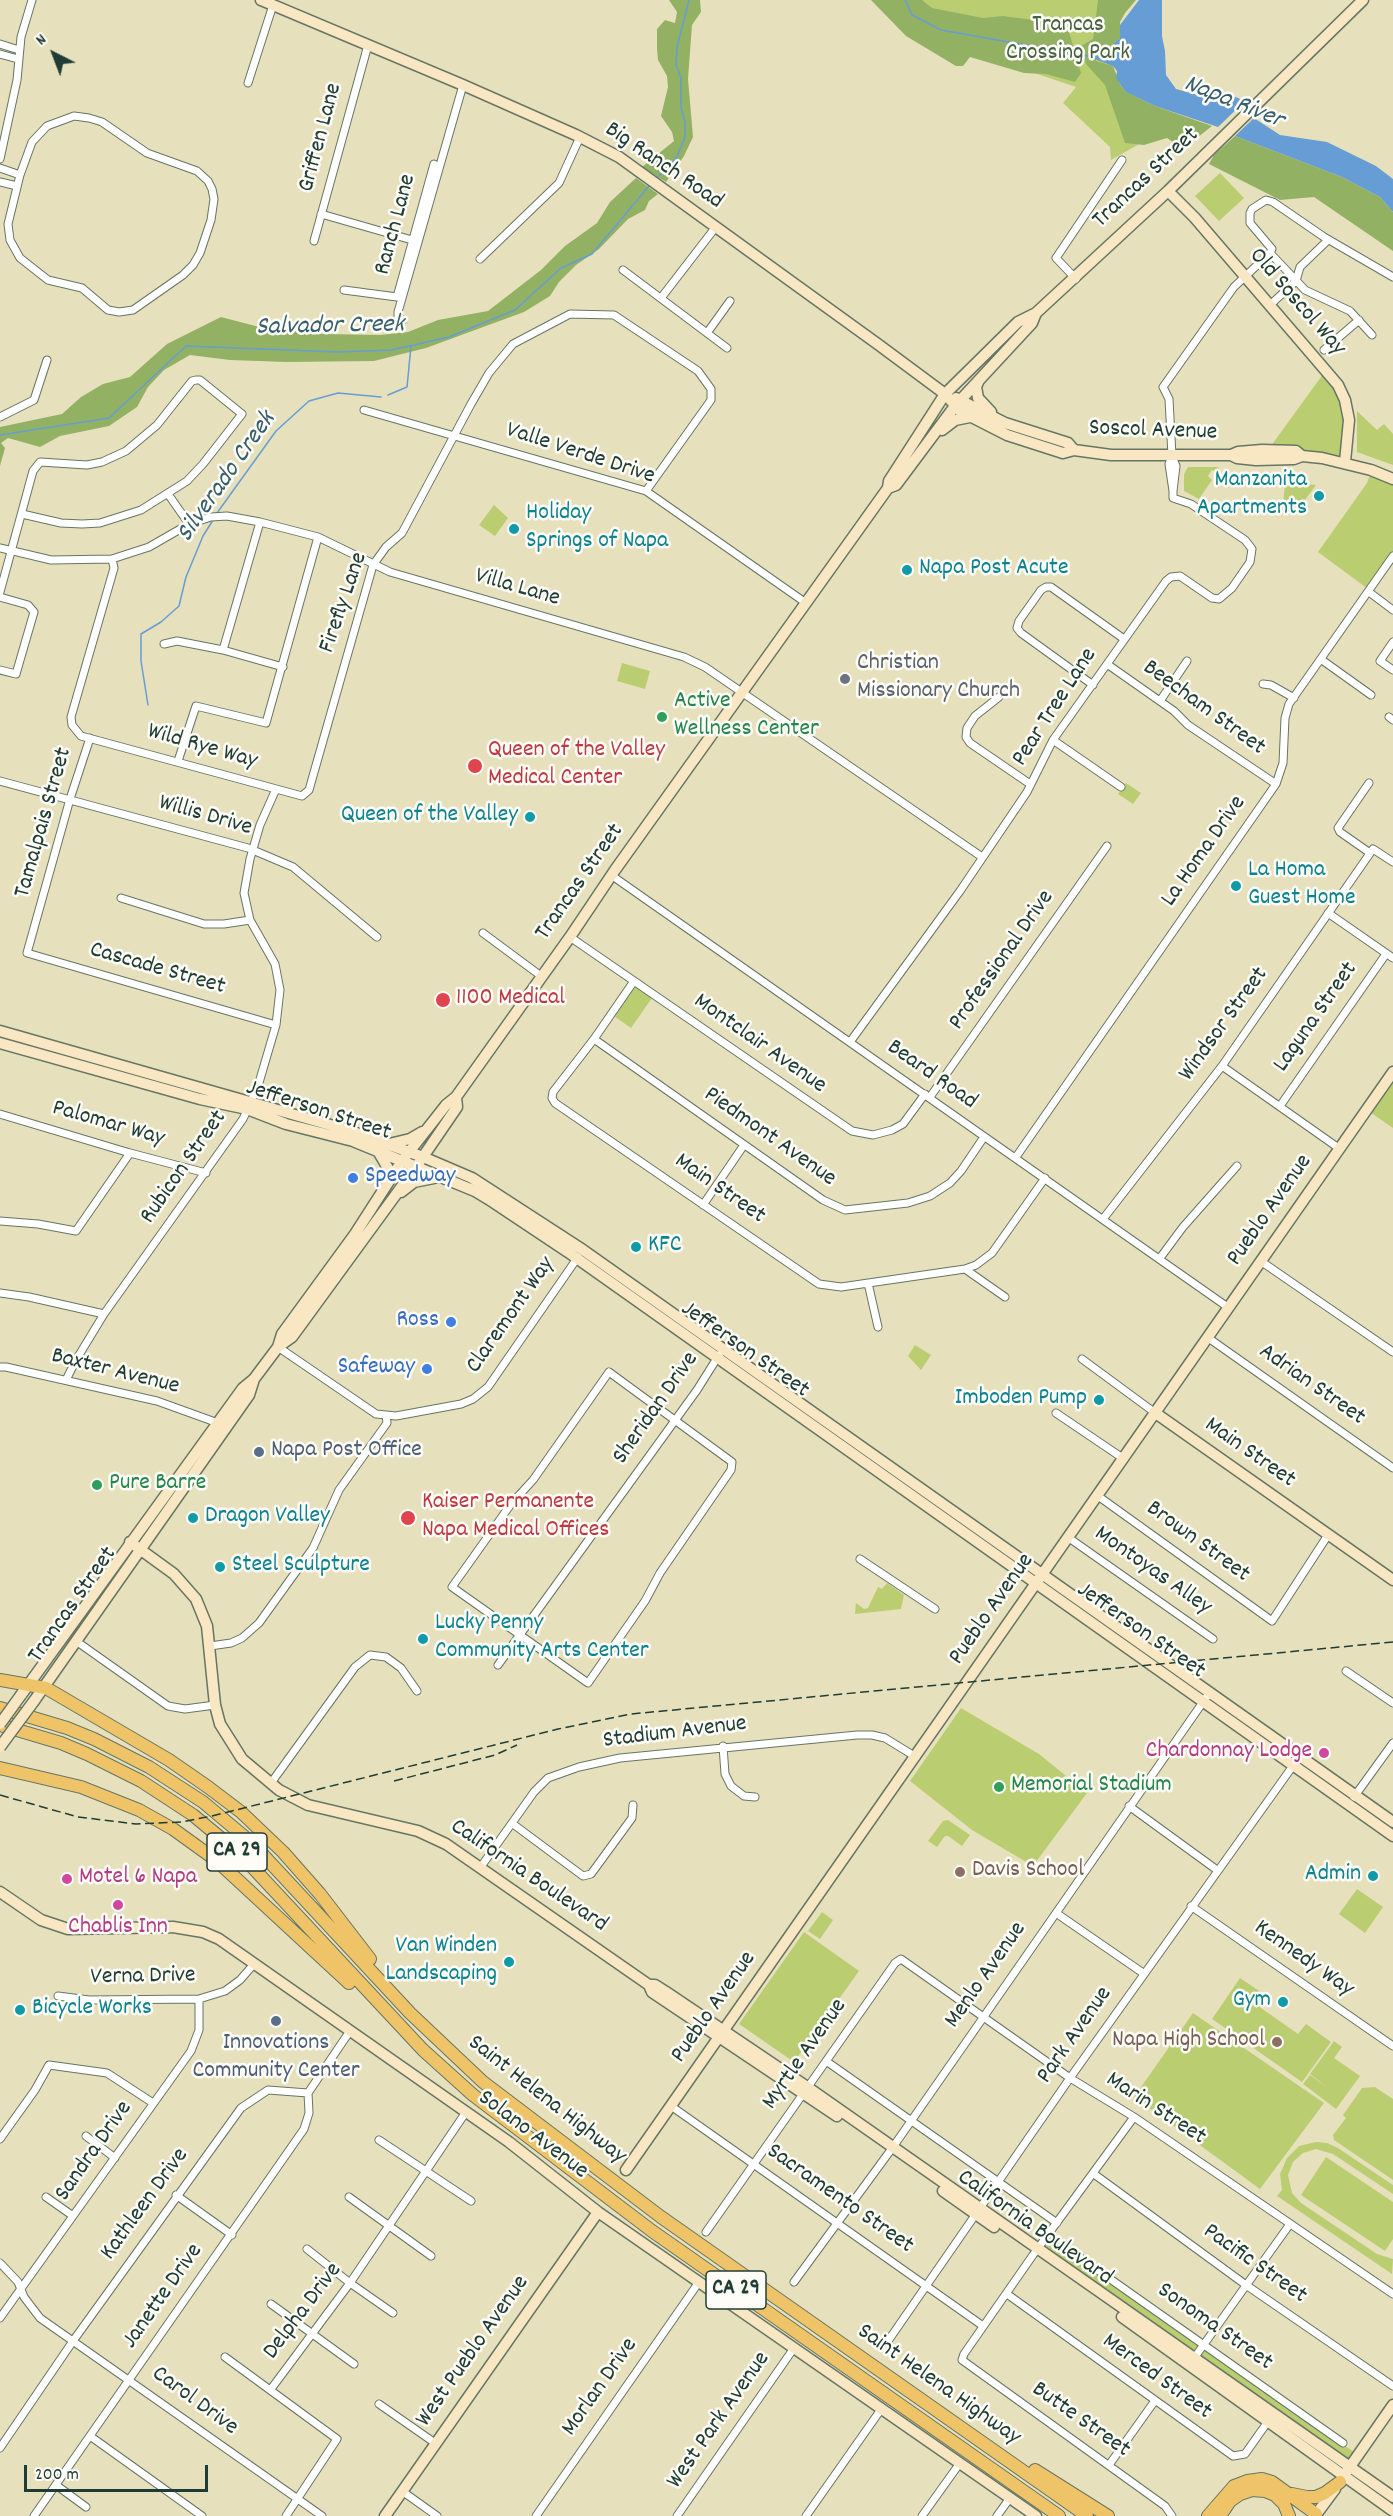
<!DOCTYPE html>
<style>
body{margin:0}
#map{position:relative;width:1393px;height:2516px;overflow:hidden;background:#e7e0bd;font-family:Dekko,sans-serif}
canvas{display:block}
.north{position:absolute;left:24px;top:24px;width:60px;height:60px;-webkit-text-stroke:4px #fdfcf7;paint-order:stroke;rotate:318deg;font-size:16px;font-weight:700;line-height:24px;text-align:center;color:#1f3d34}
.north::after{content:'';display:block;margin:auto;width:21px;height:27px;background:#1f3d34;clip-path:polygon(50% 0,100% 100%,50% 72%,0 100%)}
.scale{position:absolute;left:24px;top:2465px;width:184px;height:27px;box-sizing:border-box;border:3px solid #1f3d34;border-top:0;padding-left:8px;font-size:18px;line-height:21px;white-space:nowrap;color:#1f3d34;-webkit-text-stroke:4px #fdfcf7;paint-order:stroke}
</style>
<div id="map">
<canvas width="1393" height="2516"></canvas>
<div class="north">N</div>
<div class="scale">200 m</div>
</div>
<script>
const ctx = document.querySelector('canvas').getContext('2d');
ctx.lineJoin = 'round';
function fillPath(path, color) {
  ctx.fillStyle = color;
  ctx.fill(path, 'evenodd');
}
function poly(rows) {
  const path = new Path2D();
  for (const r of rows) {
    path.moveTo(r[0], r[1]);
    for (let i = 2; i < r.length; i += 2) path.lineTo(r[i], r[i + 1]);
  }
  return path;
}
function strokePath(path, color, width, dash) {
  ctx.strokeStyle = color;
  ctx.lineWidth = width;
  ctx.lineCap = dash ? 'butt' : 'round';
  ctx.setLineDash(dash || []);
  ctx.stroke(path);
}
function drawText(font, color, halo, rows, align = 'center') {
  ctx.font = font + ' Dekko,sans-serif';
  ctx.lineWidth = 5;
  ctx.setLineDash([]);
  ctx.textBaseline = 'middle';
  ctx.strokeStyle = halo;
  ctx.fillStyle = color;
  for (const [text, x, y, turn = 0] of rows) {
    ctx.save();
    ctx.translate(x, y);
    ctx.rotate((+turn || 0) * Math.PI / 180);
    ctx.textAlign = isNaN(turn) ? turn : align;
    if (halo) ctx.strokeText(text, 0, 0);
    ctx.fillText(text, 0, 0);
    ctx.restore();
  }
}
fillPath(poly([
 [915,0,1118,0,1112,76,1171,126,1111,160,1110,147,1063,103,1076,87,963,49],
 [1220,173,1244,198,1219,221,1195,196],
 [1326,370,1345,400,1345,459,1268,450],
 [1357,411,1377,430,1384,424,1393,434,1393,465,1357,452],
 [1188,467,1219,467,1216,472,1212,470,1208,476,1212,480,1199,499,1184,491,1184,474],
 [1370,474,1393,483,1393,557,1369,592,1364,586,1318,552,1367,483],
 [1290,482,1316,485,1296,512,1283,504,1285,484],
 [494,505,508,518,495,536,479,525],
 [622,663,650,671,645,689,617,681],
 [1126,783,1141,793,1133,804,1118,794],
 [634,981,654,995,631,1028,611,1014],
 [1393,1072,1393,1128,1367,1110],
 [915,1345,931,1355,921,1370,908,1356],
 [887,1583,904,1595,901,1609,855,1614,856,1603,864,1609,868,1608,878,1587,882,1589],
 [961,1708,1039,1754,1087,1793,1033,1866,972,1830,910,1781],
 [948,1820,970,1835,962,1846,948,1836,945,1836,937,1847,928,1841,943,1821],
 [1357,1889,1383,1907,1365,1933,1339,1914],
 [822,1912,833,1920,820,1939,808,1931],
 [804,1932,859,1971,794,2062,739,2024],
 [1240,1978,1268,1997,1261,2008,1298,2034,1306,2024,1331,2042,1302,2082,1212,2019],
 [1193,2013,1324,2103,1260,2189,1134,2097],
 [1334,2041,1342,2047,1334,2058,1360,2076,1336,2109,1303,2084,1310,2075,1327,2087,1310,2074],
 [1375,2087,1393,2099,1393,2180,1334,2140,1333,2135,1346,2118,1343,2115,1362,2088],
 [1316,2142,1327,2143,1338,2148,1393,2185,1393,2194,1333,2154,1316,2149,1303,2153,1293,2162,1288,2175,1292,2193,1301,2203,1377,2254,1393,2259,1392,2274,1277,2196,1282,2190,1280,2174,1287,2158,1299,2146],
 [1326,2157,1393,2202,1393,2239,1385,2251,1301,2195],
 [1049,2234,1358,2455,1349,2466,1038,2250]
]), '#bace71');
fillPath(poly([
 [669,0,700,0,701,12,692,25,688,79,693,137,684,156,666,182,642,167,674,141,672,132,661,116,668,87,667,76,658,60,657,49,657,29,665,20,675,23,677,12],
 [871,0,922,0,932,8,983,18,1003,16,1034,20,1069,32,1081,73,1075,82,1046,74,1024,73,970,57,963,66,956,66,906,36],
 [1098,0,1136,0,1125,13,1120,22,1120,38,1114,43,1115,54,1109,58,1098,54,1096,61,1113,66,1120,84,1126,92,1155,106,1212,126,1183,149,1167,138,1144,145,1125,143,1105,85,1086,64,1081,46,1093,39],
 [1235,136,1342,177,1380,197,1393,212,1393,251,1314,197,1280,200,1209,164,1214,155],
 [636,178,658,194,649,201,645,210,628,219,599,249,576,265,559,282,550,296,524,312,426,348,374,361,286,362,230,360,190,355,164,370,148,387,137,407,109,426,60,436,40,447,8,438,1,443,5,448,0,466,0,427,62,414,81,397,103,384,130,377,167,344,221,317,263,328,324,334,380,335,408,332,438,320,488,311,541,270,565,246,597,223,610,202]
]), '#93b163');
fillPath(poly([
 [1139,0,1162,0,1162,36,1165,51,1166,75,1176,89,1201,96,1221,91,1245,101,1218,127,1155,106,1126,92,1116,78,1117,71,1113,66,1092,58,1092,55,1109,58,1115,54,1114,43,1120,38,1120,25],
 [1254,118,1280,135,1327,142,1376,166,1393,179,1393,212,1380,197,1342,177,1235,136]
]), '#669dd4');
strokePath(poly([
 [905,0,912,15,941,30,1093,57],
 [657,178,677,157,685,137,685,122,681,108,681,78,676,64,677,47,689,0],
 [388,395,407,387,411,346],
 [0,435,109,418,186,346,338,352,392,350,449,337,515,310,561,268,592,254,649,186],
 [217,513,276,431,309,401,338,393,381,397],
 [148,705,141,661,141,634,161,622,179,606,186,577,203,536,213,520]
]), '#669dd4', 1.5);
const street = poly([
 [0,44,19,50],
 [0,54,18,59],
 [248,83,273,5],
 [74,116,89,118,102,122,147,153,197,171,208,181,212,189,214,199,211,220,200,253,193,265,183,275,133,310,119,312,108,310,82,288,48,280,20,258,10,240,8,224,20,175,32,142,47,126,74,116],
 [0,159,17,80,21,37,32,0],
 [0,168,20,175],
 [0,182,17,186],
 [321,214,412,240],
 [314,241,368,45],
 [1270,253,1272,249,1250,223,1250,213,1252,209,1266,200,1273,202,1324,237,1393,277],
 [1270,253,1305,290,1350,311,1372,335],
 [480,259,559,183,580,137],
 [623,270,727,348],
 [1076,279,1056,258,1122,160],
 [344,290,397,297,434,164],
 [661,298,715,228],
 [1270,305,1296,281,1300,267,1328,240],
 [403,320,398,318,398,312,463,85],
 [707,333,730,301],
 [1324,350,1359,320],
 [364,410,646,491,806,603],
 [0,417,34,400,47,360],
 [1172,456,1169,464,1173,491,1176,466,1172,456,1169,399,1163,387,1234,287,1270,253],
 [168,494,189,524],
 [0,548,51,560,112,559,149,547,189,524,211,517,227,516,260,522,318,537,390,572,684,657,705,667,982,857],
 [112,559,114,568,71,717,72,725,81,736,302,796,309,790,373,565,386,547,402,533,471,404,489,373,513,344,570,314,614,315,698,371,711,389,711,400,646,491],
 [0,592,33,471,40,462,87,465,102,462,126,451,157,425,192,381,196,380,200,380,242,414,203,464,187,481,141,510,100,523,82,524,61,523,22,514],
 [1369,592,1393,610],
 [0,597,28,605,34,612,16,674,0,670],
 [1393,642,1380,661,1393,670],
 [164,644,177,641,223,650,283,667],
 [223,650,260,522],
 [1322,660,1371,695],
 [1107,664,1174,711,1188,725,1276,784],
 [1263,684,1271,685,1294,698],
 [1093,685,1021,633,1017,628,1019,621,1041,590,1046,587,1051,587,1124,639],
 [999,697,975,716,967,728,966,737,970,743,1030,784],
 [1160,701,1187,661],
 [1389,717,1393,720],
 [90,738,70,799,27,953,276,1025],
 [1053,740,1121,787],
 [178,761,196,706,266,723,318,537],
 [0,781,248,848,293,867,377,937],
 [1369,783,1338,828,1340,832,1370,853],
 [611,875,1229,1308],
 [121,898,204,924,224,924,250,920],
 [1328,913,1393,958],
 [483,933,541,976],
 [570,937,852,1131,873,1135,892,1130,903,1124,925,1094],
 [634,981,594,1039,553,1092,552,1098,555,1103,819,1284,841,1287,965,1269,1005,1297],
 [594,1039,823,1200,845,1210,908,1203,930,1196,950,1183,961,1171,984,1137],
 [850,1042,960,891,1027,792,1053,740,1166,581,1171,577,1180,576,1212,598,1219,599,1232,588,1250,562,1252,549,1245,540,1191,504,1173,498,1173,491],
 [1222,1066,1340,1149],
 [930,1097,1107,846],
 [1280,1106,1386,954],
 [0,1114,130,1153,206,1173],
 [1016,1157,1276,784,1283,763,1285,718,1289,704,1393,556],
 [703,1205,744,1145],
 [1103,1219,1222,1066,1373,849,1393,862],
 [0,1221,38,1224,76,1231,130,1153],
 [1160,1258,1183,1227,1237,1166],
 [1262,1262,1393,1352],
 [965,1269,976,1265,992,1253,1045,1178],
 [868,1283,878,1327],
 [0,1293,29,1297,104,1314],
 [1207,1337,1393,1468],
 [278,1347,376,1414,396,1416,461,1404,473,1399,488,1387,578,1257],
 [1082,1359,1154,1412],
 [0,1367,6,1367,157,1401,218,1423],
 [609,1372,732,1462,731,1470,660,1573,645,1601,588,1683,452,1587,511,1504,533,1480,609,1372],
 [66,1380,76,1360,104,1314,243,1119,258,1086,276,1025,280,990,275,964,250,920,244,893,250,859,260,825,276,789],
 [1056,1413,1124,1459],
 [1098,1496,1272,1621,1328,1535],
 [1069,1538,1213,1639],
 [860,1559,935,1609],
 [76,1641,168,1706,185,1709,215,1705],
 [210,1646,231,1643,242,1638,259,1623,313,1548,339,1490,387,1423,386,1415],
 [498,1665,697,1390,719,1355],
 [1346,1671,1393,1703],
 [723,1746,725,1774,731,1786,744,1796,755,1797],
 [271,1783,355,1667,370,1655,386,1657,401,1668,417,1691],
 [1354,1797,1393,1743],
 [1129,1806,1217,1870],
 [513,1824,583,1876,591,1874,632,1818,633,1805],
 [480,1868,534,1792,548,1778,579,1767,620,1758,857,1735,872,1735,885,1738,916,1757],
 [1191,1906,1393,2046],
 [1056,1913,1143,1973],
 [58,1996,89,2000,199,1999,225,1991,240,1980,254,1964],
 [826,2061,1057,2223],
 [671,2106,983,2326],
 [1134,2117,1033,2255,964,2354,962,2360,1165,2506,1172,2516],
 [86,2136,115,2158],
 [0,2139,35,2090,49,2065,107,2073,153,2103],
 [379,2140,471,2201],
 [1094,2174,1246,2285,1393,2386],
 [176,2195,232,2235],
 [46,2197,73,2216],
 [349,2197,431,2256],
 [706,2232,895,1963,901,1959,1070,2078,1134,2117,1393,2294],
 [1062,2245,1343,2443],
 [307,2249,350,2283,393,2313],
 [0,2263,18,2282,24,2297,40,2318,322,2516],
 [794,2282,893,2147,1210,1692],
 [1007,2294,1233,2456,1245,2454,1269,2420],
 [271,2304,354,2364],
 [0,2318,191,2051,199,2030,199,1999],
 [888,2341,1070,2078,1300,1756],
 [225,2357,337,2439,286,2516],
 [1192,2361,1290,2224],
 [271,2389,350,2283,466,2112],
 [379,2404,435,2443],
 [90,2436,202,2516],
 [0,2448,73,2341,241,2108,268,2090,308,2093,350,2031],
 [1109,2465,1154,2402],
 [56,2485,86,2507],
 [402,2491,437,2516],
 [34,2516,304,2129,309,2113,308,2093],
 [536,2516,699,2282],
 [677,2516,794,2348],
 [806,2516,882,2408],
 [922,2516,960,2463],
 [997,2516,1010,2498]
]);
const secondary = poly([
 [261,0,463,85,576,135,619,157,879,345,945,394,960,411,1007,435,1063,453,1074,450,1111,455,1231,455,1237,458,1256,460,1294,459,1302,456,1322,458,1371,470,1393,479],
 [1168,191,1195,218,1338,385,1345,400,1349,420,1345,462],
 [979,380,976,387,978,398,991,412],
 [956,398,1005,423,1068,443,1074,450],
 [942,430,955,420,970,417],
 [1231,455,1238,452,1262,450,1296,451,1302,456],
 [888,488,896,485,955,406,1032,323,1036,313],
 [0,1031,348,1130,423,1157,472,1178,583,1250,1393,1822],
 [0,1043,200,1099,247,1109,286,1124,353,1141,475,1191,493,1202,568,1252,1393,1836],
 [389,1144,410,1139,422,1132],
 [378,1151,389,1170,387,1183],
 [401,1192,414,1182,439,1177],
 [278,1347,292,1337,416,1167,457,1107,456,1097],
 [1154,1412,1393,1580],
 [130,1542,174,1574,196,1599,207,1626,215,1705,220,1724,242,1759,279,1790,308,1805,418,1831,446,1844,649,1985,655,1985,666,1992,807,2087,1393,2497],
 [21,1695,243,1388,254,1379,278,1347,282,1334,355,1234,402,1161,446,1105,456,1097,570,937,615,870,888,488,889,481,945,394,1018,322,1036,313,1168,191,1363,0],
 [34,1701,249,1395,254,1379],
 [0,1892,41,1920,68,1929,173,1927,203,1932,219,1939,509,2142,598,2212,1036,2516],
 [649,1985,652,1992,837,2116],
 [626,2170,1393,1072],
 [943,2191,994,2227],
 [1122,2317,1393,2511],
 [1347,2471,1393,2405],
 [385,2516,598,2212],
 [1315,2516,1335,2489]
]);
const highway = poly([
 [0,1680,46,1688,169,1760,208,1787,241,1812,283,1852,320,1894,370,1959],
 [0,1708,67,1728,94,1739,149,1767,203,1802,252,1843,410,2013,483,2082,661,2217,1087,2516],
 [0,1725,61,1743,87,1754,141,1781,193,1815,241,1855,423,2050,473,2095,652,2231,1059,2516],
 [0,1768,81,1787,139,1810,173,1829,216,1860,349,1983],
 [1035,2470,1108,2516],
 [1292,2494,1307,2497,1316,2497,1325,2493,1340,2482],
 [1208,2516,1234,2486,1247,2481,1262,2479,1272,2482,1316,2514],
 [1220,2516,1230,2501,1240,2494,1252,2490,1265,2491,1275,2495,1284,2504,1289,2516]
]);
strokePath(street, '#657664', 9);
strokePath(secondary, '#657664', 13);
strokePath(highway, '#657664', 14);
strokePath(street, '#fff', 7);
strokePath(secondary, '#f9e7c3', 10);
strokePath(highway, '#efc469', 12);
strokePath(poly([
 [394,1781,495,1755,517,1745],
 [0,1795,78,1817,136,1824,181,1822,212,1816,558,1729,631,1714,1393,1642]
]), '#1f3d34', 1.5, [9, 4.5]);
const secondaryBridge = poly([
 [0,1724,21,1695],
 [0,1747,34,1701]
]);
strokePath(secondaryBridge, '#657664', 13, []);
strokePath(secondaryBridge, '#f9e7c3', 10);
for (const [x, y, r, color] of [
 [1319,496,6,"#0f9aa8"],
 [514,529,6,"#0f9aa8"],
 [907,570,6,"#0f9aa8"],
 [845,679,6,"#6b7280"],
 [662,717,6,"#2e9e5b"],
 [475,766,8,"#e0444e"],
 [530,817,6,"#0f9aa8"],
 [1236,886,6,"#0f9aa8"],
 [443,1000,8,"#e0444e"],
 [353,1178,6,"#3f7fe0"],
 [636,1247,6,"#0f9aa8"],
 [451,1322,6,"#3f7fe0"],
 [427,1369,6,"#3f7fe0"],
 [1099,1400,6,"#0f9aa8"],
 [259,1452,6,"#5c6f8a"],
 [97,1485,6,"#2e9e5b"],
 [193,1518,6,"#0f9aa8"],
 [408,1518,8,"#e0444e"],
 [220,1567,6,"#0f9aa8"],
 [423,1639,6,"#0f9aa8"],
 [1324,1753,6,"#d1479c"],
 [999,1787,6,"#2e9e5b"],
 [960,1872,6,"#8d6e63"],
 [1373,1876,6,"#0f9aa8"],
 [67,1879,6,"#d1479c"],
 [118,1905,6,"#d1479c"],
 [509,1962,6,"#0f9aa8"],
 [1283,2002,6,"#0f9aa8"],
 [20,2010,6,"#0f9aa8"],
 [276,2021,6,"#5c6f8a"],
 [1277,2042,6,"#8d6e63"]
]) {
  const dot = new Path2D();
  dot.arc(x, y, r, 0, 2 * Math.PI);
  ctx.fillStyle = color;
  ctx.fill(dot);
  strokePath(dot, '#fdfcf7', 2);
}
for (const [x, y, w] of [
 [237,1852,60],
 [736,2290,60]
]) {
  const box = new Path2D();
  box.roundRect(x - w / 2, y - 19, w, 38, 4.5);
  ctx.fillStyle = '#fdfcf7';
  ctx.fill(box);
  strokePath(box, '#1f3d34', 1.5);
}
drawText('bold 22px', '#1f3d34', null, [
 ["CA 29",237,1852],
 ["CA 29",736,2290]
]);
drawText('24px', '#466143', '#fdfcf7', [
 ["Trancas",1068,27],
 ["Crossing Park",1068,55]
]);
drawText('24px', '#1f3d34', '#fdfcf7', [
 ["Griffen Lane",322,138,-75],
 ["Big Ranch Road",663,167,34],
 ["Trancas Street",1147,179,-43],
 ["Ranch Lane",397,225,-75],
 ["Old Soscol Way",1296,303,49],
 ["Soscol Avenue",1153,432,2],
 ["Valle Verde Drive",580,455,18],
 ["Villa Lane",517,589,16],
 ["Firefly Lane",345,603,-71],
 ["Pear Tree Lane",1056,708,-57],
 ["Beecham Street",1203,709,36],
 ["Wild Rye Way",202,748,16],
 ["Willis Drive",205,817,16],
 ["Tamalpais Street",45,823,-74],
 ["La Homa Drive",1205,852,-55],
 ["Trancas Street",581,883,-55],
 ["Professional Drive",1003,961,-55],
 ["Cascade Street",157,970,16],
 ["Laguna Street",1317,1018,-55],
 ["Windsor Street",1225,1025,-54],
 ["Montclair Avenue",759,1045,35],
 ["Beard Road",931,1076,35],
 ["Jefferson Street",318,1112,18],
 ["Palomar Way",108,1125,16],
 ["Piedmont Avenue",769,1138,35],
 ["Rubicon Street",185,1168,-55],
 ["Main Street",719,1190,35],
 ["Pueblo Avenue",1271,1211,-55],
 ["Claremont Way",512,1316,-55],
 ["Jefferson Street",744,1351,35],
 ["Baxter Avenue",115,1373,14],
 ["Adrian Street",1311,1386,35],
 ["Sheridan Drive",657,1409,-55],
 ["Main Street",1249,1454,35],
 ["Brown Street",1197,1543,36],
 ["Montoyas Alley",1152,1572,35],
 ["Trancas Street",74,1606,-55],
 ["Pueblo Avenue",993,1610,-55],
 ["Jefferson Street",1140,1632,35],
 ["Stadium Avenue",675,1734,-7],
 ["California Boulevard",528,1877,34],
 ["Kennedy Way",1303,1960,35],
 ["Menlo Avenue",987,1976,-55],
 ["Verna Drive",143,1978,-1],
 ["Pueblo Avenue",715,2008,-55],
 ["Park Avenue",1076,2036,-55],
 ["Myrtle Avenue",806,2055,-55],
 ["Saint Helena Highway",546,2101,38],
 ["Marin Street",1155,2110,33],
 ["Solano Avenue",532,2136,37],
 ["Sandra Drive",95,2152,-55],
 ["Sacramento Street",839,2200,35],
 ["Kathleen Drive",146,2205,-54],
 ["California Boulevard",1034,2229,35],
 ["Pacific Street",1254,2265,35],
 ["Janette Drive",164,2297,-55],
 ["Delpha Drive",304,2312,-53],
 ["Sonoma Street",1214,2328,35],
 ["West Pueblo Avenue",474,2352,-55],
 ["Merced Street",1156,2378,36],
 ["Saint Helena Highway",938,2386,35],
 ["Morlan Drive",601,2388,-55],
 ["Carol Drive",194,2402,36],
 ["West Park Avenue",720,2421,-55],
 ["Butte Street",1080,2421,35]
]);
drawText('24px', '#0d838f', '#fdfcf7', [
 ["Manzanita",1307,482,"right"],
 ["Apartments",1307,510,"right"],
 ["Holiday",526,515],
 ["Springs of Napa",526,543],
 ["Napa Post Acute",919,570],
 ["Queen of the Valley",518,817,"right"],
 ["La Homa",1248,872],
 ["Guest Home",1248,900],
 ["KFC",648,1247],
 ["Imboden Pump",1087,1400,"right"],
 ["Dragon Valley",205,1518],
 ["Steel Sculpture",232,1567],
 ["Lucky Penny",435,1625],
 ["Community Arts Center",435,1653],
 ["Admin",1361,1876,"right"],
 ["Van Winden",497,1948,"right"],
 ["Landscaping",497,1976,"right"],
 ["Gym",1271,2002,"right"],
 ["Bicycle Works",32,2010]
], 'left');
drawText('24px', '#5b616d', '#fdfcf7', [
 ["Christian",857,665],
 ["Missionary Church",857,693]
], 'left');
drawText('24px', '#27864d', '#fdfcf7', [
 ["Active",674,703],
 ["Wellness Center",674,731],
 ["Pure Barre",109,1485],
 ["Memorial Stadium",1011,1787]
], 'left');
drawText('24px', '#be3a42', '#fdfcf7', [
 ["Queen of the Valley",488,752],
 ["Medical Center",488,780],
 ["1100 Medical",456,1000],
 ["Kaiser Permanente",422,1504],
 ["Napa Medical Offices",422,1532]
], 'left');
drawText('24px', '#366cbe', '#fdfcf7', [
 ["Speedway",365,1178,"left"],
 ["Ross",439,1322],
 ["Safeway",415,1369]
], 'right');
drawText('24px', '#4e5e75', '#fdfcf7', [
 ["Napa Post Office",271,1452],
 ["Innovations",276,2045,"center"],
 ["Community Center",276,2073,"center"]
], 'left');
drawText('24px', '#b23c85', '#fdfcf7', [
 ["Chardonnay Lodge",1312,1753],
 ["Motel 6 Napa",79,1879,"left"],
 ["Chablis Inn",118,1929,"center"]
], 'right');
drawText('24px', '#785e54', '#fdfcf7', [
 ["Davis School",972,1872],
 ["Napa High School",1265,2042,"right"]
], 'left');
drawText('italic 26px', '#385f6c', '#fdfcf7', [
 ["Napa River",1233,104,22],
 ["Salvador Creek",330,328,-1],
 ["Silverado Creek",228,478,-55]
]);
</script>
